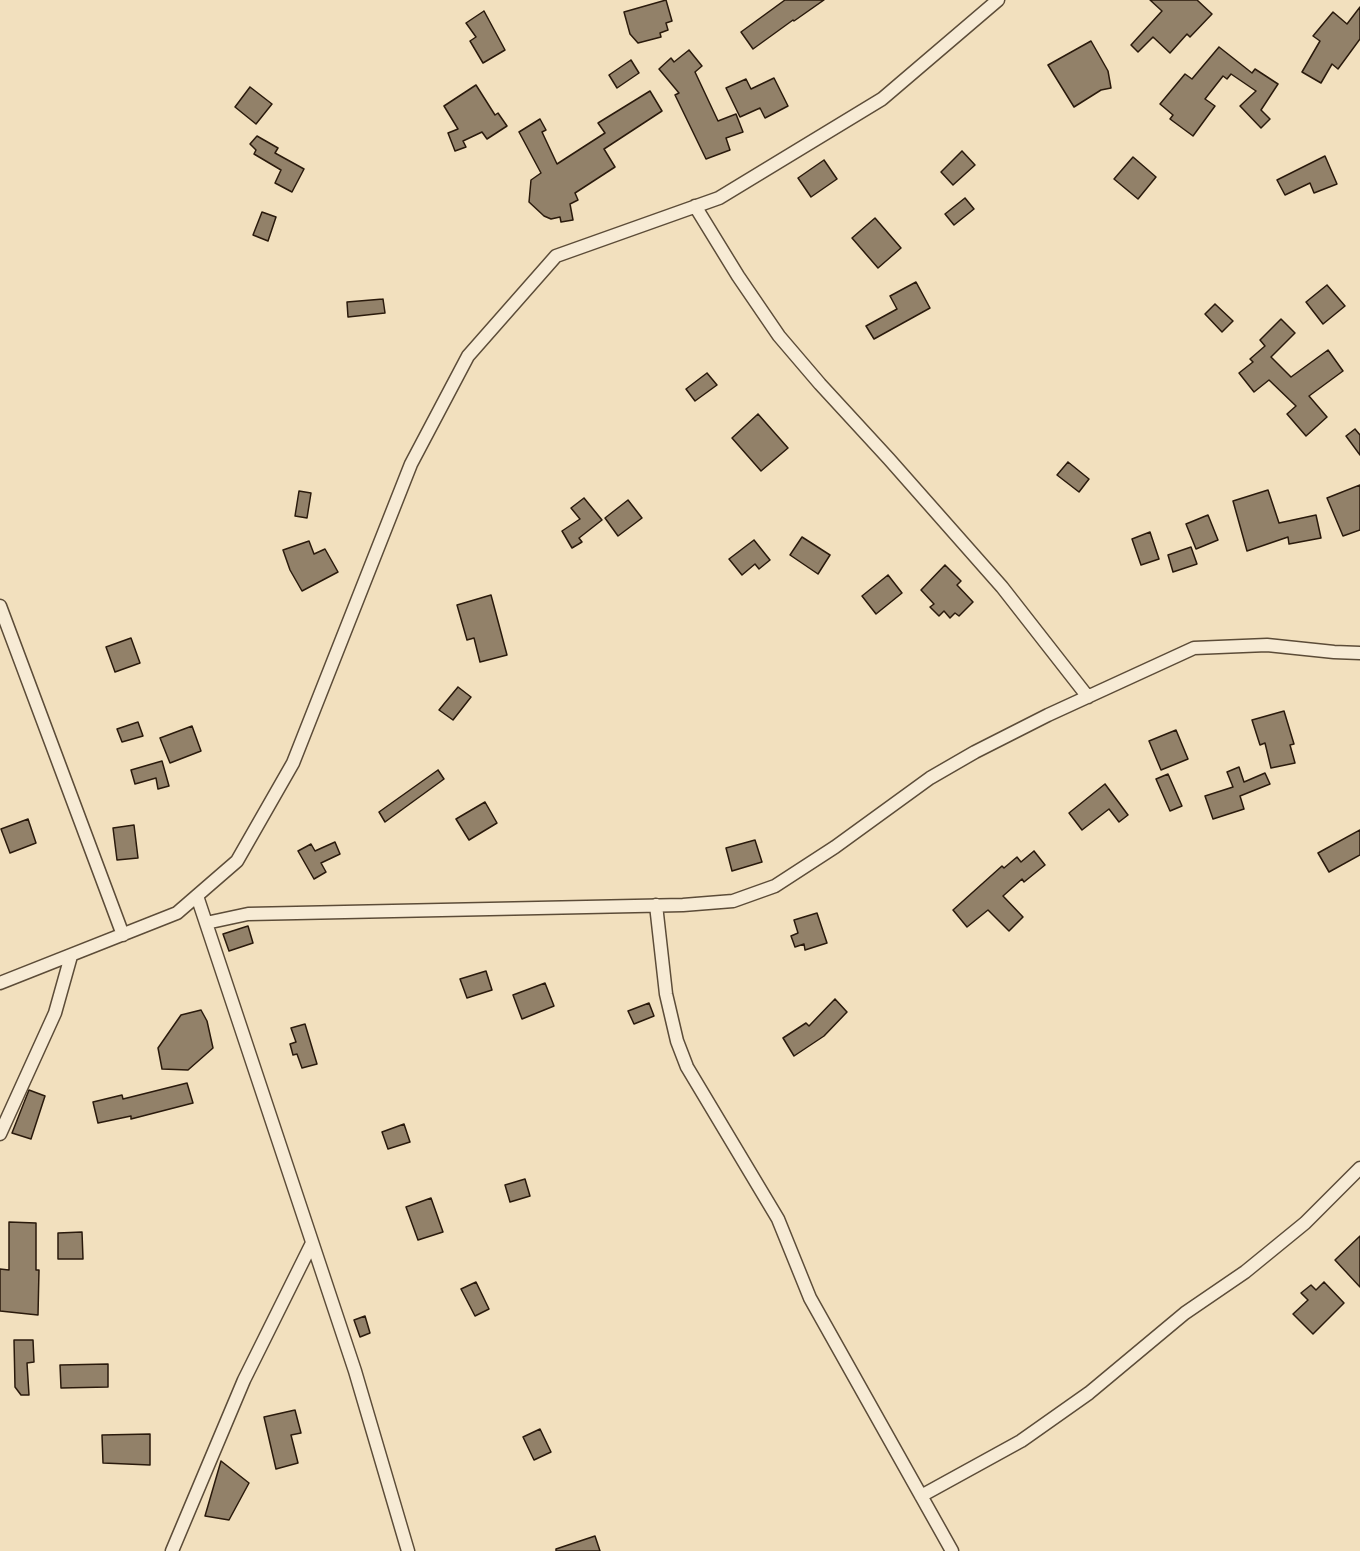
<!DOCTYPE html>
<style>
body{margin:0}
canvas{display:block;background:#f2e0be}
</style>
<canvas width="1360" height="1551"></canvas>
<script>
const ctx = document.querySelector('canvas').getContext('2d');
ctx.lineJoin = 'round';
function fillPath(path, color) {
  ctx.fillStyle = color;
  ctx.fill(path, 'evenodd');
}
function poly(rows) {
  const path = new Path2D();
  for (const r of rows) {
    path.moveTo(r[0], r[1]);
    for (let i = 2; i < r.length; i += 2) path.lineTo(r[i], r[i + 1]);
  }
  return path;
}
function strokePath(path, color, width, dash) {
  ctx.strokeStyle = color;
  ctx.lineWidth = width;
  ctx.lineCap = dash ? 'butt' : 'round';
  ctx.setLineDash(dash || []);
  ctx.stroke(path);
}
const building = poly([
 [666,0,672,21,666,23,668,30,660,33,661,37,638,43,630,34,624,12,666,0],
 [785,0,824,0,794,21,793,20,753,49,741,32,785,0],
 [1150,0,1197,0,1212,14,1190,37,1187,34,1170,53,1153,37,1138,52,1131,45,1162,11,1150,0],
 [1360,7,1360,39,1338,69,1332,64,1321,83,1302,72,1320,41,1313,36,1333,12,1347,24,1360,7],
 [484,11,505,50,483,63,470,41,476,37,466,23,484,11],
 [1091,41,1108,71,1111,88,1101,90,1074,107,1048,65,1091,41],
 [1219,47,1252,73,1255,69,1278,84,1261,110,1270,119,1261,128,1240,106,1256,91,1231,74,1227,79,1223,76,1205,99,1215,106,1193,136,1170,119,1173,115,1160,104,1185,74,1192,79,1219,47],
 [689,50,702,66,695,72,718,121,736,114,743,132,726,138,730,150,706,159,675,95,679,93,659,69,671,58,674,62,689,50],
 [631,60,639,73,617,88,609,75,631,60],
 [774,78,788,106,765,118,760,108,740,117,726,88,746,79,751,89,774,78],
 [476,85,495,115,498,113,507,126,487,139,482,132,463,141,466,147,455,151,448,133,458,129,444,106,476,85],
 [250,87,272,104,256,124,235,107,250,87],
 [650,91,662,111,604,149,615,167,575,193,578,200,570,204,573,220,561,222,560,217,551,219,544,216,529,202,531,180,541,173,519,132,540,119,546,130,542,132,557,164,605,133,598,123,650,91],
 [257,136,278,148,275,153,304,169,292,192,275,183,281,170,254,154,256,150,250,144,257,136],
 [962,151,975,165,953,185,941,172,962,151],
 [1325,156,1337,184,1314,193,1310,183,1285,195,1277,180,1325,156],
 [1133,157,1156,177,1138,199,1114,179,1133,157],
 [824,160,837,179,811,197,798,178,824,160],
 [965,198,974,209,954,225,945,214,965,198],
 [262,212,276,217,268,241,253,235,262,212],
 [875,218,901,248,878,268,852,238,875,218],
 [916,282,930,308,874,339,866,326,897,309,890,296,916,282],
 [1327,285,1345,306,1323,324,1306,302,1327,285],
 [383,299,385,313,348,317,347,302,383,299],
 [1215,304,1233,321,1222,332,1205,314,1215,304],
 [1281,319,1295,333,1271,357,1291,377,1328,350,1343,371,1309,396,1327,417,1306,436,1287,414,1296,406,1269,380,1254,392,1239,373,1253,362,1250,359,1265,346,1260,340,1281,319],
 [707,373,717,385,695,401,686,389,707,373],
 [758,414,788,448,761,471,732,438,758,414],
 [1355,429,1360,435,1360,455,1346,436,1355,429],
 [1068,462,1089,479,1079,492,1057,475,1068,462],
 [1360,485,1360,530,1343,536,1327,498,1360,485],
 [1268,490,1279,523,1316,515,1321,538,1289,544,1288,537,1247,551,1233,501,1268,490],
 [299,491,311,493,307,518,295,516,299,491],
 [584,498,602,520,579,538,582,542,572,548,562,531,580,519,571,508,584,498],
 [628,500,642,518,618,536,605,518,628,500],
 [1208,515,1218,540,1196,549,1186,524,1208,515],
 [1150,532,1159,559,1141,565,1132,539,1150,532],
 [802,537,830,555,818,574,790,555,802,537],
 [754,540,770,560,759,569,755,564,742,575,729,559,754,540],
 [309,541,314,554,325,549,338,572,302,591,290,570,283,550,309,541],
 [1191,547,1197,564,1173,572,1168,555,1191,547],
 [945,565,961,581,957,585,973,602,959,616,955,613,950,618,944,611,939,616,930,607,934,604,921,590,945,565],
 [888,575,902,593,876,614,862,596,888,575],
 [491,595,507,655,480,662,474,638,467,640,457,605,491,595],
 [131,638,140,663,115,672,106,647,131,638],
 [458,687,471,697,453,720,439,710,458,687],
 [1284,711,1294,744,1290,745,1295,763,1271,768,1265,743,1260,745,1252,720,1284,711],
 [138,722,143,736,122,742,117,729,138,722],
 [192,726,201,751,170,763,160,738,192,726],
 [1176,730,1188,759,1161,770,1149,741,1176,730],
 [162,761,169,786,158,789,156,778,135,784,131,770,162,761],
 [1239,767,1244,782,1265,773,1270,784,1240,796,1244,809,1213,819,1205,796,1233,787,1227,772,1239,767],
 [438,770,444,779,385,822,379,812,438,770],
 [1168,774,1182,806,1170,811,1156,779,1168,774],
 [1105,784,1128,815,1119,822,1109,809,1082,830,1069,813,1105,784],
 [485,802,497,823,469,840,456,819,485,802],
 [28,819,36,843,10,853,1,829,28,819],
 [134,825,138,858,117,860,113,828,134,825],
 [1360,830,1360,855,1329,872,1318,853,1360,830],
 [755,840,762,862,732,871,726,848,755,840],
 [335,842,340,854,321,863,326,872,314,879,298,851,311,844,315,851,335,842],
 [1034,851,1045,865,1024,882,1022,879,1003,896,1023,917,1009,931,988,910,967,927,953,910,1002,866,1004,868,1017,857,1021,862,1034,851],
 [817,913,827,943,805,950,804,944,795,947,791,936,798,933,794,920,817,913],
 [248,926,253,943,229,951,223,934,248,926],
 [486,971,492,990,467,998,460,979,486,971],
 [545,983,554,1006,522,1019,513,995,545,983],
 [835,999,847,1012,824,1036,794,1056,783,1038,806,1023,809,1026,835,999],
 [649,1003,654,1016,634,1024,628,1011,649,1003],
 [201,1010,207,1021,213,1048,188,1070,162,1069,158,1048,181,1015,201,1010],
 [305,1024,317,1064,302,1068,297,1054,293,1055,290,1044,296,1042,291,1028,305,1024],
 [187,1083,193,1103,131,1119,131,1116,98,1123,93,1102,122,1095,123,1099,187,1083],
 [29,1090,45,1096,31,1139,12,1133,29,1090],
 [404,1124,410,1142,388,1149,382,1132,404,1124],
 [525,1179,530,1196,510,1202,505,1185,525,1179],
 [431,1198,443,1232,418,1240,406,1207,431,1198],
 [9,1222,36,1223,36,1270,39,1270,38,1315,0,1311,0,1269,9,1270,9,1222],
 [82,1232,83,1259,58,1259,58,1233,82,1232],
 [1360,1236,1360,1287,1335,1260,1360,1236],
 [476,1282,489,1309,475,1316,461,1289,476,1282],
 [1324,1282,1344,1303,1313,1334,1293,1314,1308,1300,1301,1293,1311,1285,1316,1290,1324,1282],
 [365,1316,370,1333,360,1337,354,1320,365,1316],
 [14,1340,33,1340,34,1362,27,1363,29,1395,21,1395,15,1387,14,1340],
 [108,1364,108,1387,61,1388,60,1365,108,1364],
 [295,1410,301,1433,291,1435,298,1463,276,1469,264,1417,295,1410],
 [540,1429,551,1452,534,1460,523,1437,540,1429],
 [150,1434,150,1465,103,1463,102,1435,150,1434],
 [221,1461,249,1483,229,1520,205,1516,221,1461],
 [595,1536,600,1551,556,1551,556,1549,595,1536]
]);
fillPath(building, '#928169');
strokePath(building, '#2a1a0c', 1.5);
const street = poly([
 [695,206,738,276,779,336,820,384,889,459,1002,587,1088,697],
 [0,606,123,935],
 [197,896,355,1371,408,1551],
 [656,905,666,994,677,1041,687,1067,778,1219,810,1298,952,1551],
 [206,923,248,914,683,905,733,901,775,886,835,847,930,778,975,752,1048,715,1194,648,1267,645,1334,652,1360,653],
 [0,983,177,913,237,861,293,763,411,464,468,356,556,256,719,198,882,99,998,0],
 [0,1134,55,1013,71,956],
 [921,1496,1021,1441,1089,1393,1185,1313,1245,1272,1305,1223,1360,1168],
 [172,1551,244,1380,312,1243]
]);
strokePath(street, '#5c4c38', 15);
strokePath(street, '#f7ebd5', 12);
</script>
